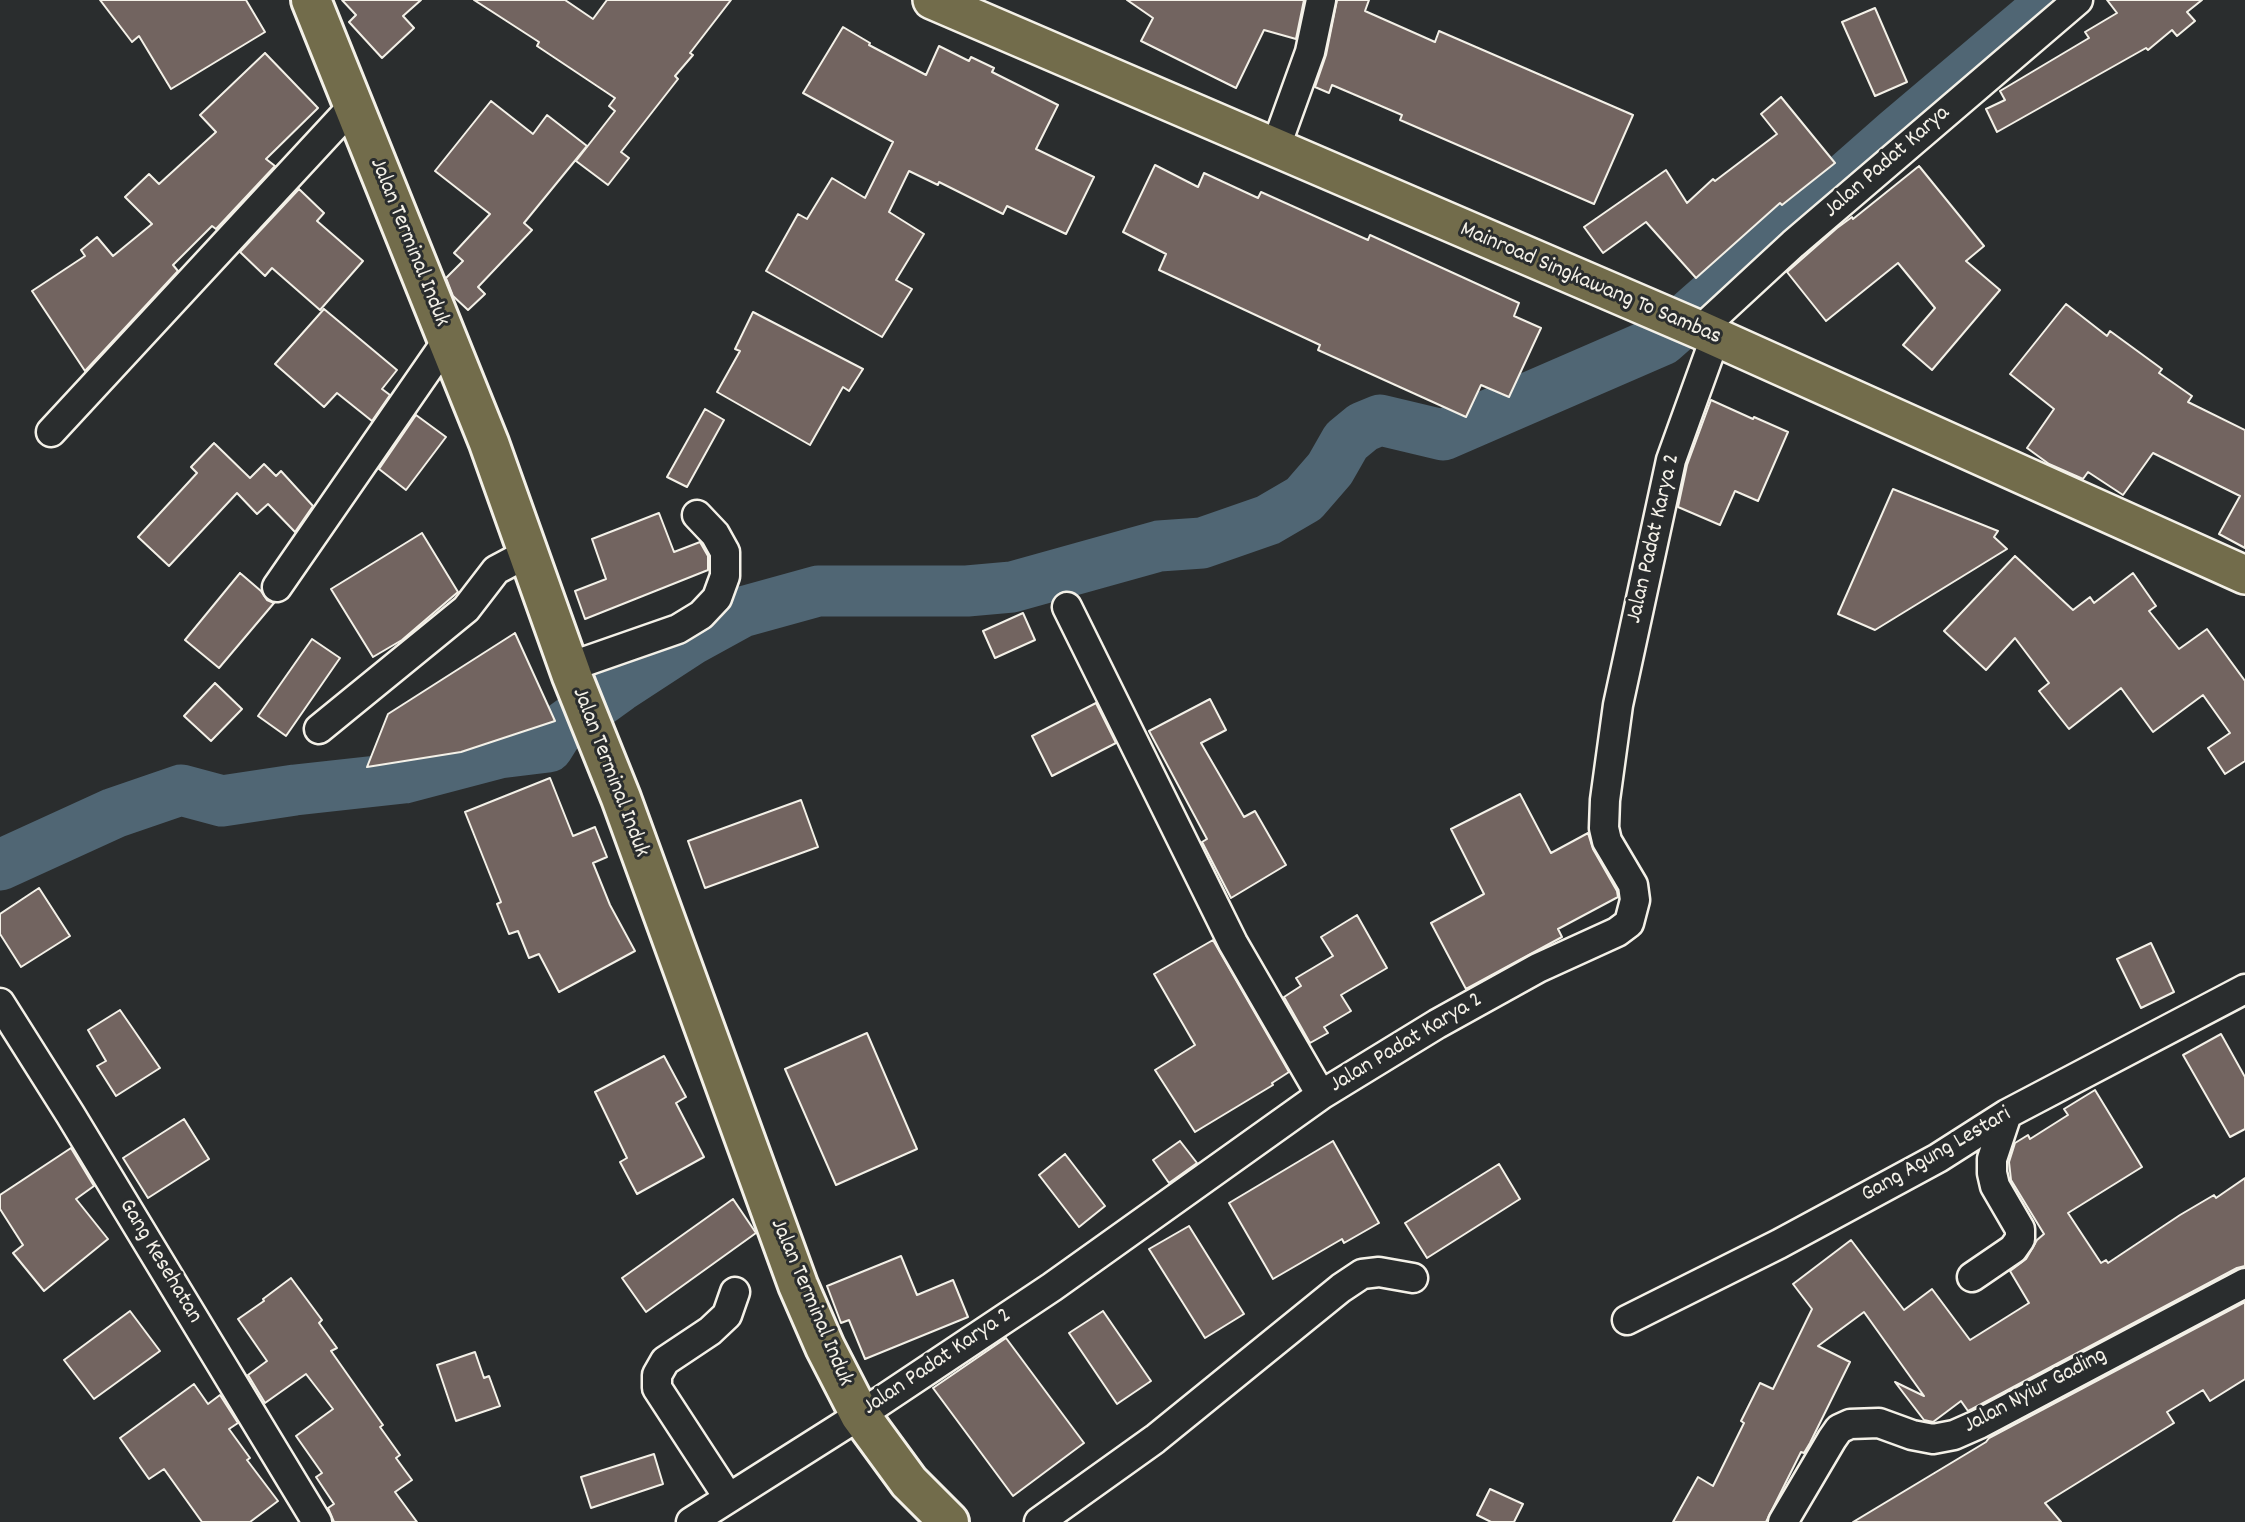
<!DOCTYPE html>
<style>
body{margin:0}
canvas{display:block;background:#2a2d2e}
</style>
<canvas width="2245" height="1522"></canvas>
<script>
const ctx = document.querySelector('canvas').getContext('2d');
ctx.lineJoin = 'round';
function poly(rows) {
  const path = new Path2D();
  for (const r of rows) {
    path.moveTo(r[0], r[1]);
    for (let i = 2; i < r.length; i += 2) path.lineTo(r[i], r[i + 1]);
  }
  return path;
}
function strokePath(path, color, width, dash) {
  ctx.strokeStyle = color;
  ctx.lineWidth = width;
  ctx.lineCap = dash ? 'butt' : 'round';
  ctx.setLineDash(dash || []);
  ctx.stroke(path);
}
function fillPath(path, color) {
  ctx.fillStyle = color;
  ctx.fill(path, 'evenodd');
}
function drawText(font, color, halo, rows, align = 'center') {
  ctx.font = font + ' Dekko,sans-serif';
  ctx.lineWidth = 6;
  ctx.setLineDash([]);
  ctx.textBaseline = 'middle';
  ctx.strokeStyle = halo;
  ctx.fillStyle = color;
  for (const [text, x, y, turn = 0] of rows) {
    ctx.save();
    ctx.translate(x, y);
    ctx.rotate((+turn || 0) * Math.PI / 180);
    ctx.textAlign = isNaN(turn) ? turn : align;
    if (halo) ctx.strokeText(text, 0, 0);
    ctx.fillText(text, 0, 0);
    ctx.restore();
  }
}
strokePath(poly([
 [0,865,114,813,181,790,222,801,295,790,404,778,499,753,548,747,558,731,619,687,691,640,742,612,818,591,967,591,1012,587,1159,546,1202,543,1268,520,1304,499,1330,469,1346,441,1363,427,1380,420,1443,435,1662,340,1897,133,2054,0]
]), '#506674', 51);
const building = poly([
 [100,0,246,0,265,32,171,89,139,36,132,42,100,0],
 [342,0,421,0,403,16,414,28,382,58,349,22,356,15,342,0],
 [474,0,565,0,593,19,607,0,731,0,690,53,693,55,675,76,678,79,621,152,629,158,608,185,576,161,615,111,609,106,615,98,537,46,539,42,474,0],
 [1127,0,1304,0,1296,39,1264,30,1236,88,1141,41,1153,18,1127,0],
 [1337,0,1369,0,1365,11,1435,42,1439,31,1633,115,1594,204,1400,120,1402,115,1332,85,1329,93,1315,87,1326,55,1337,0],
 [2107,0,2202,0,2187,12,2195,21,2177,36,2172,30,2148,50,2146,48,1997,132,1986,109,2005,100,2000,91,2089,38,2085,32,2117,13,2107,0],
 [1875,8,1907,82,1875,96,1842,22,1875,8],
 [843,27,870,43,869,45,926,75,939,46,969,61,971,57,994,68,992,72,1058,105,1036,149,1094,177,1066,234,1007,206,1003,214,939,182,938,185,909,171,889,212,924,234,896,280,912,289,882,337,766,271,798,214,807,219,832,178,865,198,893,142,803,93,843,27],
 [265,53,318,108,266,159,275,166,216,229,212,226,173,265,178,271,85,371,32,291,85,256,81,250,97,237,113,256,152,224,125,197,149,174,159,184,216,132,200,115,265,53],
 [1781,97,1835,163,1782,205,1780,203,1696,278,1646,222,1603,253,1584,227,1666,170,1687,203,1713,179,1715,181,1777,134,1761,114,1781,97],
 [491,101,533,134,547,115,587,146,524,223,532,230,478,287,485,294,468,310,453,296,446,278,463,261,454,253,490,214,435,171,491,101],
 [1155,165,1198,187,1204,173,1258,198,1261,192,1368,240,1370,235,1519,303,1514,316,1541,328,1509,397,1481,385,1466,417,1318,350,1320,345,1159,270,1166,254,1123,232,1155,165],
 [1919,166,1984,246,1966,261,2000,290,1932,370,1903,345,1935,308,1898,263,1826,321,1787,272,1837,228,1852,217,1853,219,1919,166],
 [299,189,324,213,317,221,363,261,320,310,272,268,265,276,240,252,299,189],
 [2066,304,2107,336,2110,331,2162,369,2159,373,2192,396,2188,402,2245,430,2245,548,2219,534,2240,496,2153,453,2123,495,2088,472,2083,479,2049,464,2027,448,2054,409,2010,374,2066,304],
 [324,309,397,370,382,389,390,395,372,421,337,393,324,407,275,364,324,309],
 [753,312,863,369,849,391,843,387,810,445,717,392,740,351,735,349,753,312],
 [1711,400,1753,419,1754,417,1788,432,1758,501,1735,491,1720,525,1678,507,1687,465,1711,400],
 [705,409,724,420,687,487,667,477,705,409],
 [416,415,446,437,406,490,379,469,416,415],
 [214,443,250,478,264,464,276,476,281,471,313,506,295,532,268,504,257,514,237,493,169,566,138,537,197,473,191,467,214,443],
 [1893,489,1998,531,1994,537,2007,549,1875,630,1838,614,1893,489],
 [659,513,674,552,700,542,708,556,708,570,585,619,575,591,606,579,592,539,659,513],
 [422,533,458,592,402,640,373,657,331,589,422,533],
 [2015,556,2073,610,2090,597,2094,603,2133,573,2156,606,2149,611,2179,649,2207,629,2245,681,2245,761,2225,774,2208,748,2230,733,2203,695,2153,732,2121,688,2069,729,2039,691,2049,683,2015,638,1986,670,1944,631,2015,556],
 [240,573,261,591,267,600,274,603,219,668,185,640,240,573],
 [1023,613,1035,640,995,658,983,631,1023,613],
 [515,633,555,721,461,752,367,767,388,714,515,633],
 [312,639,340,658,286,736,258,716,312,639],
 [215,683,242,709,211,741,184,716,215,683],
 [1210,699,1226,730,1201,743,1244,817,1255,811,1286,865,1231,898,1202,842,1207,839,1149,731,1210,699],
 [1096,703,1116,743,1052,776,1032,736,1096,703],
 [550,778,573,836,595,827,607,857,593,863,610,905,635,951,559,992,539,954,529,958,518,931,509,934,497,904,501,902,465,812,550,778],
 [1520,794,1551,853,1588,833,1593,849,1617,891,1618,897,1558,929,1562,937,1466,989,1431,923,1484,894,1451,829,1520,794],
 [801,800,818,847,705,888,688,841,801,800],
 [39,888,70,936,21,967,0,934,0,914,39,888],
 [1357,915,1387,968,1341,995,1351,1011,1324,1027,1328,1033,1310,1043,1284,997,1301,986,1296,978,1333,956,1321,937,1357,915],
 [1213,940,1289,1072,1272,1083,1273,1085,1195,1132,1155,1070,1195,1045,1154,974,1213,940],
 [2151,943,2174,992,2141,1008,2117,959,2151,943],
 [120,1010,160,1068,116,1096,97,1066,106,1061,88,1030,120,1010],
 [867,1033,917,1149,836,1185,785,1069,867,1033],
 [2221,1034,2245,1077,2245,1129,2230,1137,2183,1055,2221,1034],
 [664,1056,686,1097,676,1103,704,1157,637,1194,620,1162,627,1158,595,1092,664,1056],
 [2095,1090,2142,1167,2068,1213,2101,1263,2106,1260,2108,1263,2180,1215,2214,1195,2216,1198,2245,1178,2245,1266,2237,1268,1972,1409,1968,1411,1961,1401,1933,1422,1924,1420,1895,1382,1924,1396,1864,1312,1818,1346,1850,1362,1810,1443,1804,1453,1801,1452,1766,1522,1673,1522,1698,1477,1713,1486,1744,1423,1741,1421,1760,1383,1773,1389,1812,1309,1793,1284,1851,1240,1904,1310,1932,1289,1970,1340,2029,1303,2010,1271,2026,1259,2037,1240,2044,1234,2011,1180,2009,1162,2015,1143,2028,1135,2030,1139,2068,1115,2064,1109,2095,1090],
 [184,1119,209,1159,148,1198,123,1158,184,1119],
 [1180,1141,1197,1163,1169,1183,1153,1160,1180,1141],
 [1333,1141,1379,1223,1344,1243,1342,1239,1273,1279,1229,1203,1333,1141],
 [71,1148,94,1186,76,1199,108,1239,44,1291,13,1253,23,1245,0,1209,0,1195,71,1148],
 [1065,1154,1105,1206,1079,1227,1039,1175,1065,1154],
 [1499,1164,1520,1199,1427,1258,1405,1223,1499,1164],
 [733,1199,756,1233,646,1312,622,1278,733,1199],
 [1189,1226,1244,1314,1205,1338,1149,1249,1189,1226],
 [901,1256,917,1295,953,1280,968,1317,865,1359,849,1320,841,1323,827,1286,901,1256],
 [291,1278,322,1320,319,1323,337,1348,331,1351,383,1425,380,1427,400,1455,396,1458,412,1480,395,1492,417,1522,334,1522,328,1508,334,1504,316,1477,322,1473,296,1436,333,1409,306,1374,265,1403,248,1375,267,1361,238,1319,264,1301,263,1299,291,1278],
 [2245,1302,2245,1379,2210,1401,2203,1390,2167,1412,2174,1423,2045,1503,2061,1522,1853,1522,1986,1442,1989,1438,2245,1302],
 [130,1311,160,1351,94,1399,64,1360,130,1311],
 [1103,1311,1151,1381,1117,1404,1069,1333,1103,1311],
 [1006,1338,1084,1443,1013,1496,933,1388,1006,1338],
 [475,1352,484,1378,489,1376,500,1406,456,1421,437,1365,475,1352],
 [194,1384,208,1404,220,1395,238,1423,229,1429,250,1458,247,1460,278,1501,250,1522,202,1522,164,1469,149,1479,120,1438,194,1384],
 [654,1454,663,1484,591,1508,581,1477,654,1454],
 [1490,1489,1523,1504,1514,1522,1491,1522,1477,1515,1490,1489]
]);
fillPath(building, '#726460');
strokePath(building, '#f4f1e8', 2);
const minor = poly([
 [1275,149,1310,52,1321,0],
 [1700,330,1793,244,2078,0],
 [51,432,353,106],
 [277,587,447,341],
 [1067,607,1233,943,1321,1095],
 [569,667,678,629,701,615,717,598,725,576,725,552,715,534,697,515],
 [319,729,466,609,496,570,528,553],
 [0,1003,70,1114,317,1522],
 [1972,1277,2013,1249,2020,1239,2020,1229,1995,1186,1992,1173,1992,1159,2007,1114],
 [1627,1320,1779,1244,1938,1158,2007,1114,2245,989],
 [728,1497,657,1388,657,1375,665,1361,710,1331,727,1315,735,1292],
 [691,1522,860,1415,1052,1287,1321,1095,1437,1024,1538,968,1617,932,1629,923,1635,900,1633,885,1607,841,1604,828,1605,800,1618,705,1671,460,1715,338],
 [1039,1522,1155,1439,1341,1288,1362,1274,1379,1272,1413,1278],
 [1783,1522,1832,1439,1839,1429,1850,1424,1879,1423,1912,1435,1933,1439,1954,1435,1979,1424,2245,1283]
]);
const major = poly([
 [932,0,1700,330,2245,575]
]);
const highway = poly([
 [311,0,489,443,572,676,621,798,798,1285,825,1347,860,1415,909,1482,949,1522]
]);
strokePath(minor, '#f4f1e8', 33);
strokePath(major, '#f4f1e8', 42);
strokePath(highway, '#f4f1e8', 44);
strokePath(minor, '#2a2d2e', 28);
strokePath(major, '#726c4b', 37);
strokePath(highway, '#726c4b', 38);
drawText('23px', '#f4f1e8', '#2a2d2e', [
 ["Jalan Padat Karya",1888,163,-41],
 ["Jalan Terminal Induk",408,243,68],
 ["Mainroad Singkawang To Sambas",1590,285,23],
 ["Jalan Padat Karya 2",1655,539,-77],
 ["Jalan Terminal Induk",609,773,69],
 ["Jalan Padat Karya 2",1407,1044,-31],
 ["Gang Agung Lestari",1937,1156,-30],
 ["Gang Kesehatan",159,1262,59],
 ["Jalan Terminal Induk",810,1303,67],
 ["Jalan Padat Karya 2",938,1363,-34],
 ["Jalan Nyiur Gading",2036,1392,-28]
]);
</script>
